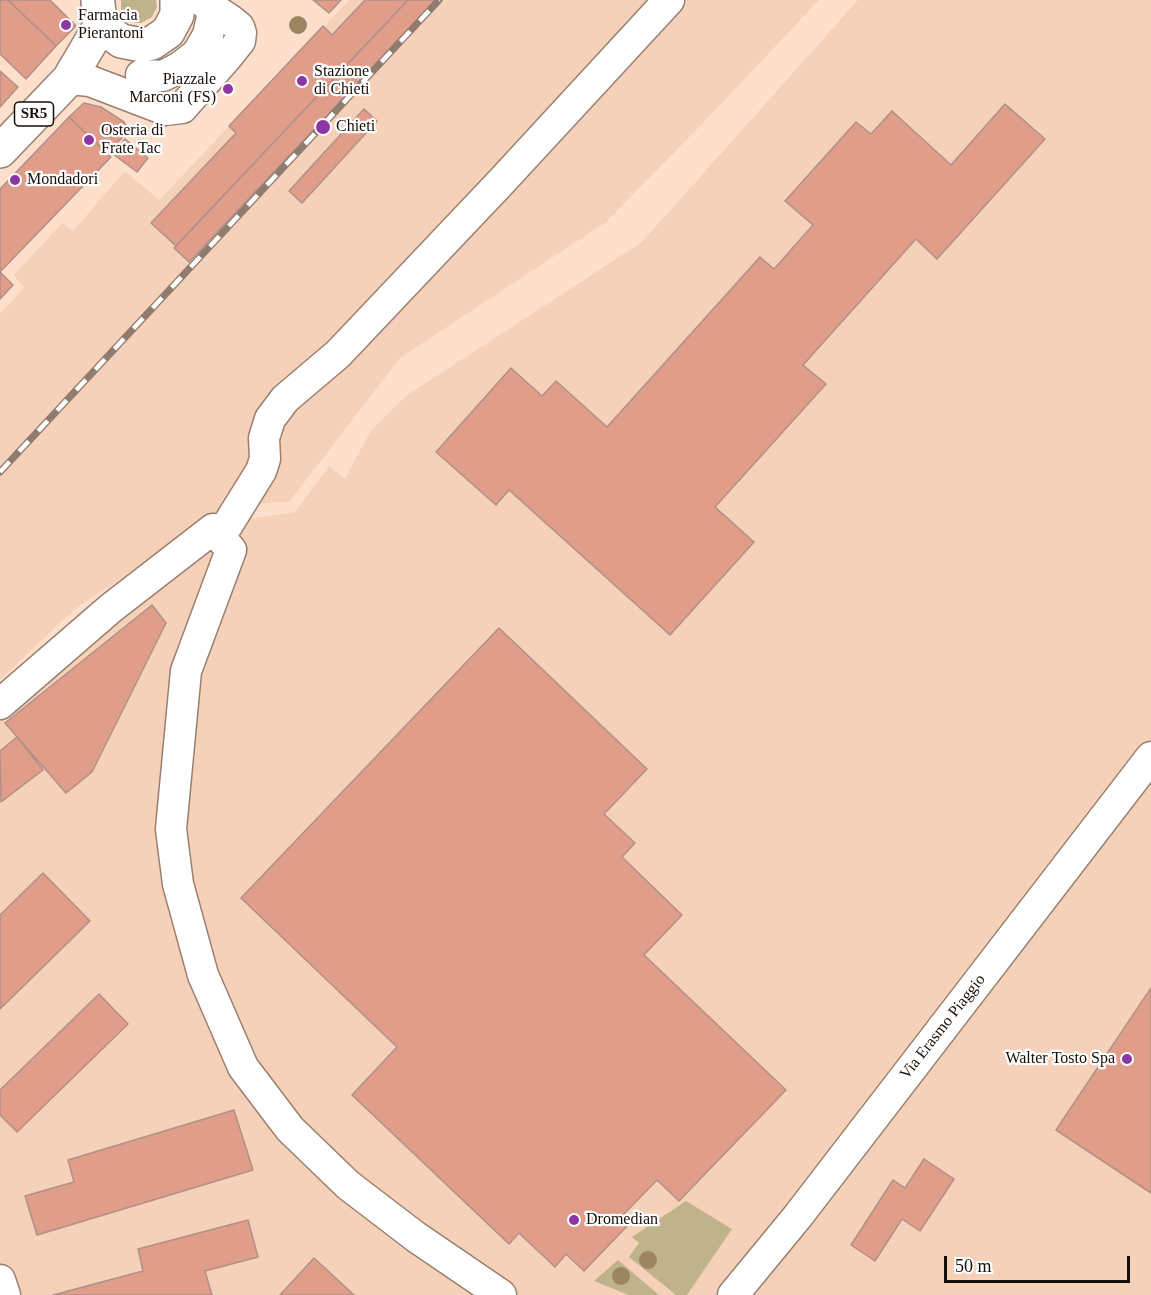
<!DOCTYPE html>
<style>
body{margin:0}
#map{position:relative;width:1151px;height:1295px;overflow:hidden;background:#fddfcc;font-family:Georgia,serif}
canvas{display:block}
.scale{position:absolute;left:944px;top:1256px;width:186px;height:27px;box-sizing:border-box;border:3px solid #170e07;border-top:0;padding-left:8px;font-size:18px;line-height:21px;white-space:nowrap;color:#170e07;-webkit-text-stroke:4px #fff;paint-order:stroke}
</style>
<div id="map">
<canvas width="1151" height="1295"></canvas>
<div class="scale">50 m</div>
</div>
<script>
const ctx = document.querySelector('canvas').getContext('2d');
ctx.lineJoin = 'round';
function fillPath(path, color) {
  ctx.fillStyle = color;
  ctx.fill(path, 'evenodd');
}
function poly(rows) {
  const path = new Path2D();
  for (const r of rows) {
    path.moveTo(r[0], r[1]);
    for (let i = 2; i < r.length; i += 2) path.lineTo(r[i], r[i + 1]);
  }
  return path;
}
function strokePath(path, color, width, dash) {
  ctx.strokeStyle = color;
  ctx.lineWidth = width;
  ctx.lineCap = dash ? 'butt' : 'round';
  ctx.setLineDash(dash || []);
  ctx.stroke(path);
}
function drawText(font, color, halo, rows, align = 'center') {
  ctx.font = font + ' Georgia,serif';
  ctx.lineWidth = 4.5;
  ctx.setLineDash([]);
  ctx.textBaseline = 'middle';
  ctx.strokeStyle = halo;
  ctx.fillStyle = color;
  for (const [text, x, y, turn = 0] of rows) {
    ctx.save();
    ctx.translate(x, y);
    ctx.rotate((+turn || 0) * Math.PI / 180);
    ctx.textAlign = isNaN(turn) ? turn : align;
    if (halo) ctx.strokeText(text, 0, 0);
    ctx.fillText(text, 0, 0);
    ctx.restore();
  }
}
fillPath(poly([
 [349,0,819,0,703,123,606,222,400,358,289,502,230,505,75,609,0,680,0,314,24,288,14,275,62,223,73,231,125,171,159,200],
 [858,0,1151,0,1151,1295,0,1295,0,716,241,520,295,512,329,466,345,479,370,432,406,396,642,242]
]), '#f6d1ba');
fillPath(poly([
 [121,0,156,0,157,7,152,17,141,23,135,23,124,16,121,11],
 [686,1201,732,1229,687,1295,676,1295,629,1257,639,1243,632,1237],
 [618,1260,659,1295,629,1295,594,1281]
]), '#bfb38b');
const building = poly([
 [0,0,8,0,56,46,26,79,0,54,0,0],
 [8,0,50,0,76,26,56,46,8,0],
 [313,0,341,0,329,13,313,0],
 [365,0,408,0,176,246,151,223,236,133,229,126,323,26,332,35,365,0],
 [408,0,436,0,189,262,174,248,408,0],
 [0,71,18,87,0,107,0,71],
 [84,103,101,107,124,122,127,127,122,138,107,153,69,117,84,103],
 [1005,104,1045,139,937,259,916,239,803,365,826,384,715,507,754,542,670,635,509,490,496,505,436,452,511,368,542,396,556,381,607,427,760,257,774,269,813,225,785,201,856,122,871,134,892,111,951,165,1005,104],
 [364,109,377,121,302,203,289,191,364,109],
 [69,117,111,157,0,272,13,285,0,299,0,189,69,117],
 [125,139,148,158,137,172,113,154,125,139],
 [152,605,166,623,92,772,66,793,5,723,152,605],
 [499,628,647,769,604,814,635,843,622,857,682,915,644,955,786,1090,679,1201,657,1180,622,1216,630,1223,584,1271,566,1254,555,1267,519,1233,509,1244,352,1095,397,1047,241,898,499,628],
 [17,737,43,770,1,802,0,751,17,737],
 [43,873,90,921,0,1009,0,915,43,873],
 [1151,988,1151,1193,1056,1130,1151,988],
 [99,994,128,1024,17,1132,0,1115,0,1090,99,994],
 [234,1110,253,1170,37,1235,25,1196,74,1182,68,1160,234,1110],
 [924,1159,954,1179,920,1231,902,1219,875,1261,851,1245,893,1180,905,1188,924,1159],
 [248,1220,258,1257,205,1271,212,1295,53,1295,143,1271,138,1249,248,1220],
 [314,1258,354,1295,280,1295,314,1258]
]);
fillPath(building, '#e09d8a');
strokePath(building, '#b19087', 1.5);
const minor = poly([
 [141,75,163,76,180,67,197,54,208,35,212,17,212,0],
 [69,79,90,81,166,110,182,108,228,56,240,41,241,33,239,27,229,19,200,0],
 [220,537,261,471,265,459,264,438,270,419,285,399,338,354,501,182,669,0],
 [0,704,111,608,213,529,231,550,186,671,171,829,178,884,203,975,243,1067,290,1129,348,1185,416,1237,501,1295],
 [0,1280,5,1295],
 [733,1295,798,1216,1151,757]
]);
const major = poly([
 [98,3,99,14,108,31,121,41,142,45,152,43,168,32,177,15,177,0],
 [0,151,69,79,102,23]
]);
strokePath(minor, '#9a7f6e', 33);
strokePath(major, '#9a7f6e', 36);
strokePath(minor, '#fff', 30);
strokePath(major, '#fff', 33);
const rail = poly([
 [0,472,439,0]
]);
strokePath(rail, '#907c6f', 7);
strokePath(rail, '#fff', 4.5, [14]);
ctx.fillStyle = '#9b8660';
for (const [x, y] of [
 [298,25],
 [648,1260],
 [621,1276]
]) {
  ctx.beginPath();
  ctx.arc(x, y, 9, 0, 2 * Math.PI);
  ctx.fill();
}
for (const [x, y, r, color] of [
 [66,25,6,"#8d35a2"],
 [302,81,6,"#8d35a2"],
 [228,89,6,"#8d35a2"],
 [323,127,8,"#8d35a2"],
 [89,140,6,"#8d35a2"],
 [15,180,6,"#8d35a2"],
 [1127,1059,6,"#8d35a2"],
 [574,1220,6,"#8d35a2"]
]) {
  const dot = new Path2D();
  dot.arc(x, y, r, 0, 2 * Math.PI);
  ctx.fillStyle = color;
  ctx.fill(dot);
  strokePath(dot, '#fff', 2);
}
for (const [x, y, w] of [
 [34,114,39]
]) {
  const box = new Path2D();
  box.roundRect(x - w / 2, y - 12, w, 24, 4.5);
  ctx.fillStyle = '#fff';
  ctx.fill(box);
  strokePath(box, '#170e07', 1.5);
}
drawText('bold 15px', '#170e07', null, [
 ["SR5",34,114]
]);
drawText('16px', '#170e07', '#fff', [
 ["Farmacia",78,16],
 ["Pierantoni",78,34],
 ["Stazione",314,72],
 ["di Chieti",314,90],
 ["Piazzale",216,80,"right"],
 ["Marconi (FS)",216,98,"right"],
 ["Chieti",336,127],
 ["Osteria di",101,131],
 ["Frate Tac",101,149],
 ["Mondadori",27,180],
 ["Walter Tosto Spa",1115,1059,"right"],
 ["Dromedian",586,1220]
], 'left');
drawText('16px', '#170e07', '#fff', [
 ["Via Erasmo Piaggio",943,1027,-52]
]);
</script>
